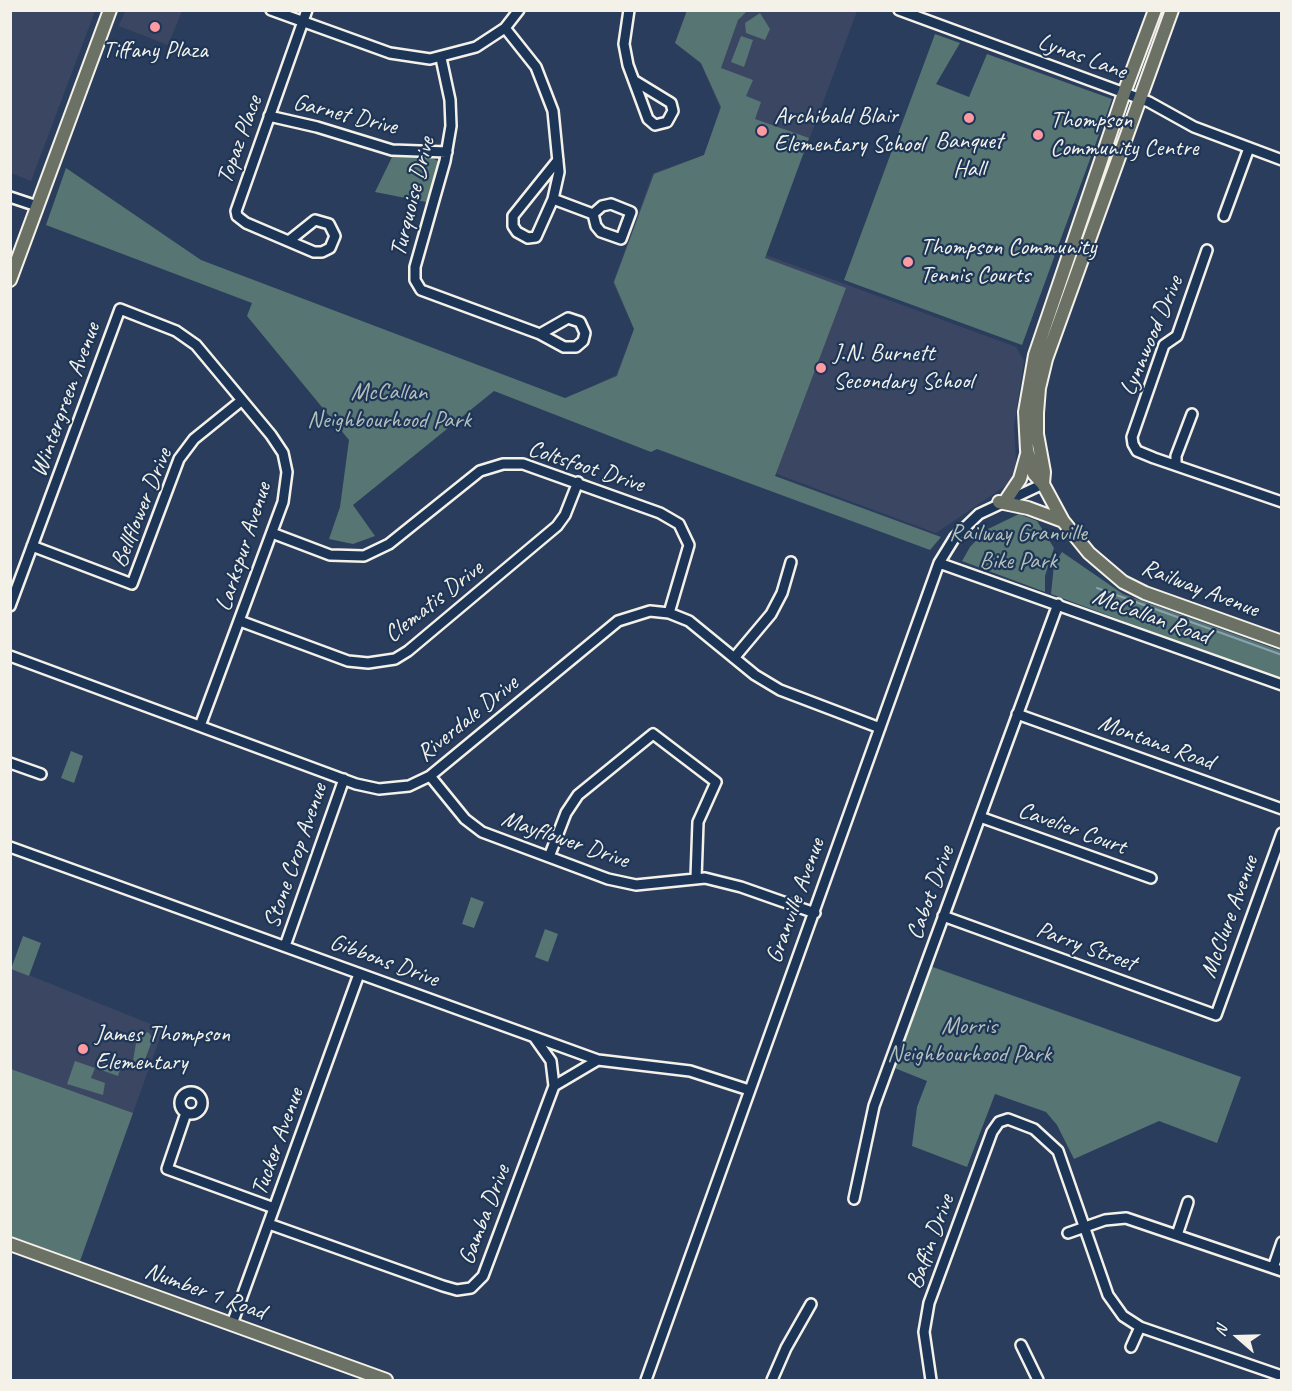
<!DOCTYPE html>
<style>
body{margin:0}
#map{position:relative;width:1292px;height:1391px;overflow:hidden;background:#2b3d5c;font-family:Caveat,sans-serif}
canvas{display:block}
.frame{position:absolute;inset:0;border:12px solid #f4f1e8;pointer-events:none}
.north{position:absolute;left:1208px;top:1307px;width:60px;height:60px;-webkit-text-stroke:4px #1d3557;paint-order:stroke;rotate:290deg;font-size:16px;font-weight:700;line-height:24px;text-align:center;color:#f4f1e8}
.north::after{content:'';display:block;margin:auto;width:21px;height:27px;background:#f4f1e8;clip-path:polygon(50% 0,100% 100%,50% 72%,0 100%)}
</style>
<div id="map">
<canvas width="1292" height="1391"></canvas>
<div class="frame"></div>
<div class="north">N</div>
</div>
<script>
const ctx = document.querySelector('canvas').getContext('2d');
ctx.lineJoin = 'round';
function fillPath(path, color) {
  ctx.fillStyle = color;
  ctx.fill(path, 'evenodd');
}
function poly(rows) {
  const path = new Path2D();
  for (const r of rows) {
    if (r.length === 3) {
      path.moveTo(r[0] + r[2], r[1]);
      path.arc(r[0], r[1], r[2], 0, 2 * Math.PI);
      continue;
    }
    path.moveTo(r[0], r[1]);
    for (let i = 2; i < r.length; i += 2) path.lineTo(r[i], r[i + 1]);
  }
  return path;
}
function strokePath(path, color, width, dash) {
  ctx.strokeStyle = color;
  ctx.lineWidth = width;
  ctx.lineCap = dash ? 'butt' : 'round';
  ctx.setLineDash(dash || []);
  ctx.stroke(path);
}
function drawText(font, color, halo, rows, align = 'center') {
  ctx.font = font + ' Caveat,sans-serif';
  ctx.lineWidth = 4.5;
  ctx.setLineDash([]);
  ctx.textBaseline = 'middle';
  ctx.strokeStyle = halo;
  ctx.fillStyle = color;
  for (const [text, x, y, turn = 0] of rows) {
    ctx.save();
    ctx.translate(x, y);
    ctx.rotate((+turn || 0) * Math.PI / 180);
    ctx.textAlign = isNaN(turn) ? turn : align;
    if (halo) ctx.strokeText(text, 0, 0);
    ctx.fillText(text, 0, 0);
    ctx.restore();
  }
}
fillPath(poly([
 [11,10,95,11,31,181,11,173],
 [125,11,125,10,182,11,168,45,119,26],
 [686,11,857,11,766,255,1016,347,1024,361,1014,426,1017,478,936,533,569,397,616,375,634,329,613,283,653,173,704,155,720,108,701,64,675,43],
 [11,968,163,1029,133,1113,11,1069]
]), '#3b4762');
fillPath(poly([
 [687,11,747,11,738,20,721,68,753,80,746,96,761,102,755,119,809,138,765,258,846,288,775,476,941,537,930,550,657,449,651,452,494,391,353,505,375,536,353,544,329,539,340,507,349,440,247,316,252,303,46,225,66,168,201,260,565,398,617,376,634,329,614,282,654,174,704,155,721,107,701,63,675,43],
 [760,13,770,29,765,40,746,33,745,23],
 [935,34,960,43,936,84,969,97,987,54,1112,99,1022,345,844,280],
 [741,36,753,40,744,67,731,62],
 [393,155,430,157,438,161,440,165,426,202,375,192],
 [1019,514,1037,521,1054,548,1045,576,1045,592,962,561,970,547,986,530],
 [1062,552,1123,594,1281,651,1281,680,1051,594,1054,565],
 [71,751,83,756,74,783,61,778],
 [471,897,484,902,474,928,462,924],
 [545,929,558,934,548,962,535,957],
 [23,936,41,943,29,976,11,969],
 [930,966,1241,1077,1217,1143,1159,1121,1074,1159,1057,1125,1046,1112,995,1094,967,1167,912,1146,917,1107,927,1081,892,1067],
 [148,1032,153,1038,143,1065,133,1061,137,1037],
 [105,1057,122,1064,118,1076,101,1070],
 [75,1061,95,1068,91,1078,105,1083,103,1095,67,1084],
 [11,1069,133,1113,80,1261,11,1236]
]), '#577573');
strokePath(poly([
 [1097,588,1282,655]
]), '#8aa2b0', 2);
const minor = poly([
 [271,10,390,53,430,59,476,47,505,28,519,10],
 [629,10,624,44,628,65,648,119,655,125,667,122,673,111,671,103,635,81],
 [899,10,1149,102,1194,127,1282,160],
 [505,28,536,67,553,111,559,172,553,199,593,214],
 [441,58,450,100,451,126,445,161,415,267,415,280,421,290,540,334,564,347,576,347,583,341,585,333,580,322,568,318,540,334],
 [269,116,317,127,392,150,447,152],
 [10,197,37,206],
 [553,199,536,237,528,238,517,232,513,226,513,216,558,160],
 [611,204,631,212,621,239,601,232,596,226,593,214,602,206,611,204],
 [1224,216,1249,148],
 [290,240,315,220,329,224,335,236,330,248,322,252,314,252,246,223,237,216,236,211,307,10],
 [1207,250,1177,336,1164,345,1132,437,1133,444,1137,451,1154,458,1282,502],
 [1176,464,1176,456,1192,414],
 [272,533,330,555,364,556,389,544,480,471,503,464,523,464,660,513,679,524,689,545,669,613],
 [32,546,132,584,179,459,194,439,241,401],
 [939,563,1282,685],
 [10,606,120,309,176,331,196,345,271,435,283,453,287,472,283,502,200,726],
 [240,621,348,661,368,663,395,659,408,651,557,526,565,515,578,482],
 [10,656,356,784,379,789,409,786,430,776,618,621,650,611,669,613,689,621,755,675,780,690,880,728],
 [734,658,771,614,782,593,791,562],
 [1017,714,1282,809],
 [10,763,41,774],
 [430,776,465,819,482,832,608,879,636,885,705,878,741,887,815,913],
 [980,817,1151,878],
 [10,847,598,1060,690,1071,749,1090],
 [549,857,566,813,578,795,653,734,716,782,698,822,696,878],
 [943,916,1216,1015,1282,833],
 [285,946,344,779],
 [534,1037,551,1061,554,1086],
 [191,1103,11],
 [186,1113,167,1169,274,1208],
 [854,1199,874,1106,1058,604],
 [269,1224,443,1286,457,1290,471,1288,483,1276,554,1086,598,1060],
 [1068,1233,1105,1220,1126,1218,1282,1271],
 [1177,1235,1188,1202],
 [1273,1268,1282,1242],
 [232,1324,359,974],
 [1021,1345,1038,1380],
 [1131,1347,1140,1327],
 [646,1380,939,563,955,537,979,514,1043,484],
 [772,1380,786,1348,811,1304],
 [931,1380,924,1332,929,1303,992,1132,999,1122,1008,1119,1034,1129,1058,1151,1108,1295,1123,1316,1140,1327,1282,1376]
]);
const major = poly([
 [1155,10,1124,93,1035,355,1025,412,1027,450,1034,474,1043,484,1063,521,1089,553,1123,582,1145,593,1282,642],
 [10,280,110,10],
 [1043,484,1044,472,1037,434,1037,413,1039,388,1046,359,1172,10],
 [1006,500,1020,479,1027,454],
 [999,502,1028,508,1063,521],
 [10,1244,386,1380]
]);
strokePath(minor, '#f4f1e8', 14);
strokePath(major, '#f4f1e8', 16);
strokePath(minor, '#1d3557', 9);
strokePath(major, '#6b7165', 12);
for (const [x, y, r, color] of [
 [155,27,6,"#ff9aa2"],
 [969,118,6,"#ff9aa2"],
 [762,131,6,"#ff9aa2"],
 [1038,135,6,"#ff9aa2"],
 [908,262,6,"#ff9aa2"],
 [821,368,6,"#ff9aa2"],
 [83,1049,6,"#ff9aa2"]
]) {
  const dot = new Path2D();
  dot.arc(x, y, r, 0, 2 * Math.PI);
  ctx.fillStyle = color;
  ctx.fill(dot);
  strokePath(dot, '#1d3557', 2);
}
drawText('24px', '#f4f1e8', '#1d3557', [
 ["Tiffany Plaza",155,51,"center"],
 ["Archibald Blair",774,117],
 ["Elementary School",774,145],
 ["Thompson",1050,121],
 ["Community Centre",1050,149],
 ["Banquet",969,142,"center"],
 ["Hall",969,170,"center"],
 ["Thompson Community",920,248],
 ["Tennis Courts",920,276],
 ["J.N. Burnett",833,354],
 ["Secondary School",833,382],
 ["James Thompson",95,1035],
 ["Elementary",95,1063]
], 'left');
drawText('24px', '#f4f1e8', '#1d3557', [
 ["Lynas Lane",1082,57,20],
 ["Garnet Drive",345,115,14],
 ["Topaz Place",240,140,-70],
 ["Turquoise Drive",413,197,-76],
 ["Lynnwood Drive",1152,336,-67],
 ["Wintergreen Avenue",66,400,-70],
 ["Coltsfoot Drive",586,467,18],
 ["Bellflower Drive",142,508,-68],
 ["Larkspur Avenue",244,547,-72],
 ["Railway Avenue",1200,589,21],
 ["Clematis Drive",434,602,-38],
 ["McCallan Road",1151,617,20],
 ["Riverdale Drive",468,719,-39],
 ["Montana Road",1156,743,20],
 ["Cavelier Court",1072,829,20],
 ["Mayflower Drive",565,840,19],
 ["Stone Crop Avenue",296,856,-71],
 ["Cabot Drive",931,893,-70],
 ["Granville Avenue",796,901,-70],
 ["McClure Avenue",1230,917,-70],
 ["Parry Street",1086,947,20],
 ["Gibbons Drive",384,961,20],
 ["Tucker Avenue",278,1142,-70],
 ["Gamba Drive",485,1215,-69],
 ["Baffin Drive",931,1242,-70],
 ["Number 1 Road",205,1292,20]
]);
drawText('24px', '#b5bfb9', '#1d3557', [
 ["McCallan",389,393],
 ["Neighbourhood Park",389,421],
 ["Railway Granville",1018,534],
 ["Bike Park",1018,562],
 ["Morris",969,1027],
 ["Neighbourhood Park",969,1055]
]);
</script>
